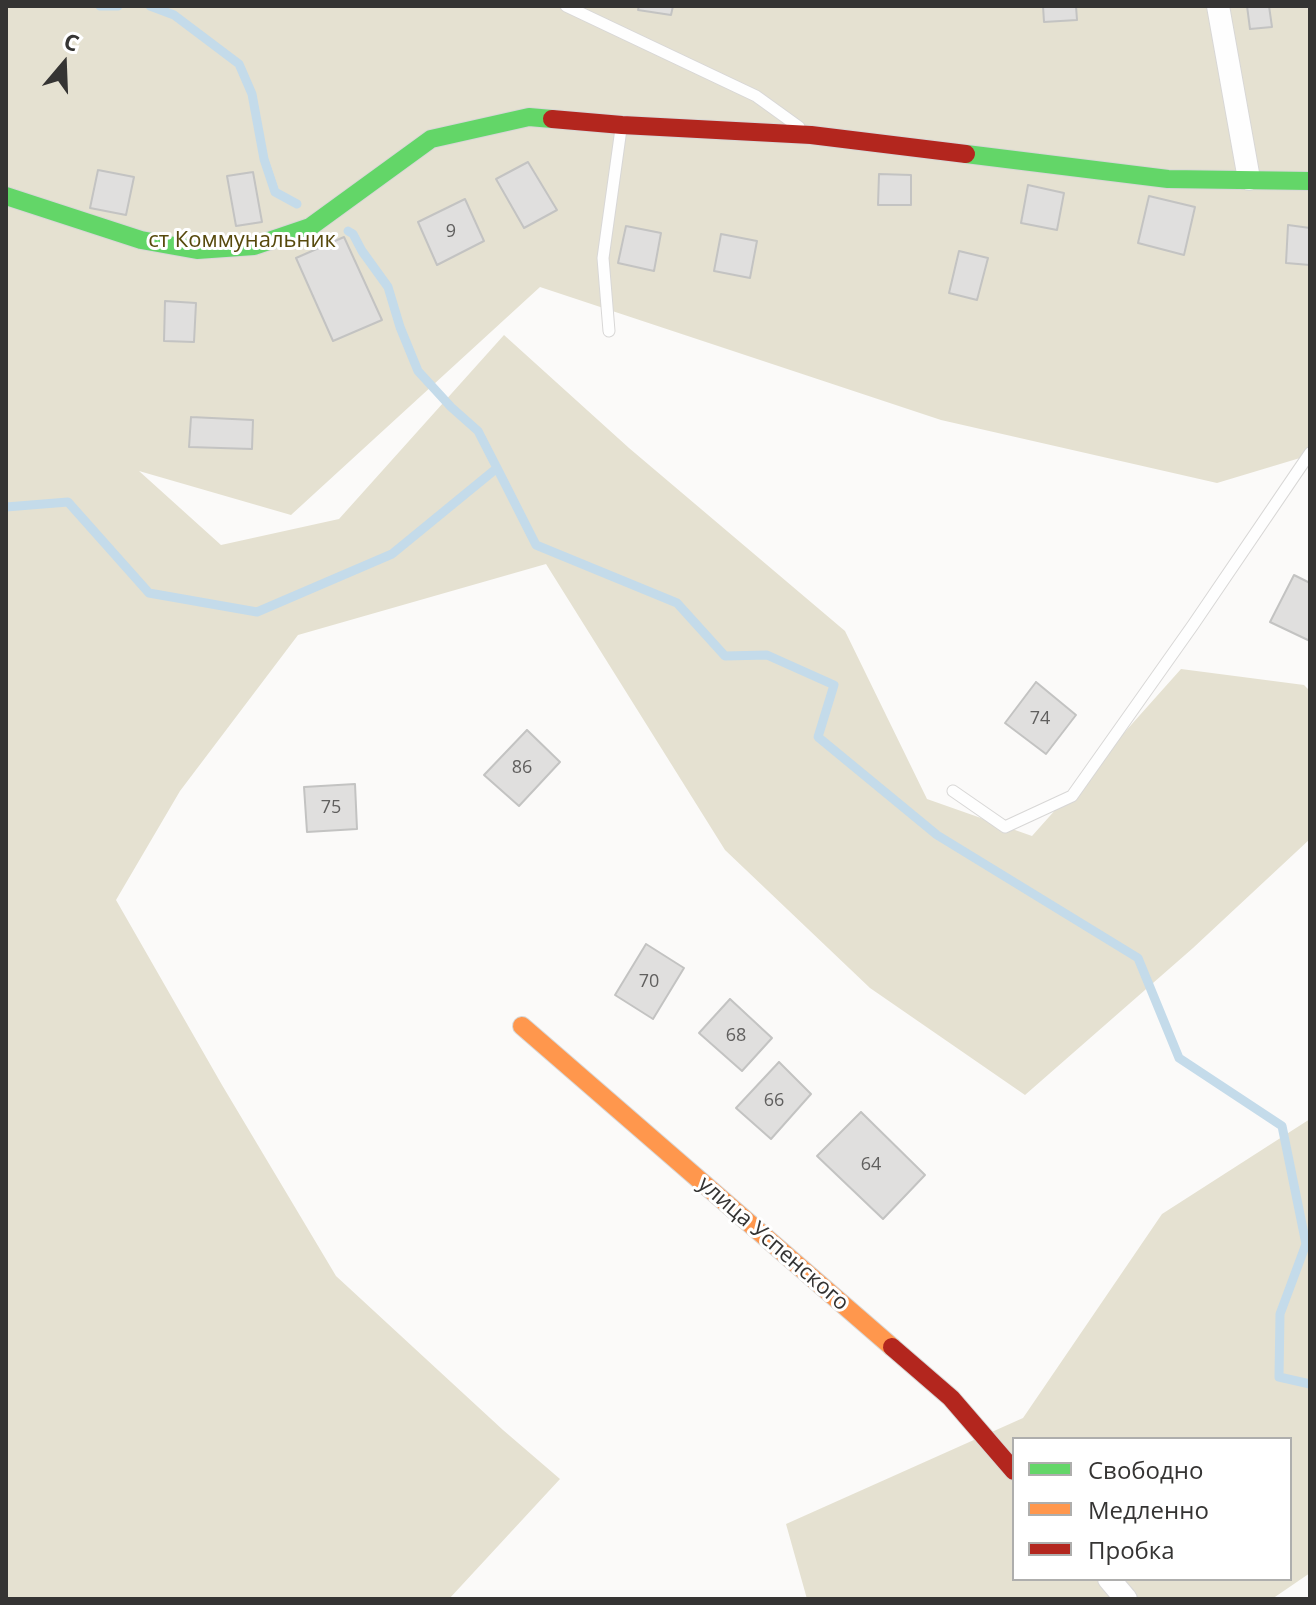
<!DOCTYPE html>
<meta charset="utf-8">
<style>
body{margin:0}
#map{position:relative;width:1316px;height:1605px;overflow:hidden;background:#fbfaf9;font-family:"Open Sans",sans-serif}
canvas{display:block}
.frame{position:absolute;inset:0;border:8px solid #353433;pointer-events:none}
.legend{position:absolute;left:1012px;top:1437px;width:280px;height:144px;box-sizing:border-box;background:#fff;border:2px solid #aeaead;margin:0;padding:10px 14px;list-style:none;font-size:24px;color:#353433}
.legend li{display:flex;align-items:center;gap:16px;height:40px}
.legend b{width:40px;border:2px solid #aeaead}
.north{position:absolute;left:24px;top:24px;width:80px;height:80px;-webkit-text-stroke:6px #fff;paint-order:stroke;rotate:19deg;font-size:22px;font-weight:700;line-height:32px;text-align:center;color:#353433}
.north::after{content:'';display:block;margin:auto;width:28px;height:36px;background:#353433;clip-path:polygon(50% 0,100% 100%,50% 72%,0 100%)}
</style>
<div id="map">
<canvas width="1316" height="1605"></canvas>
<div class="frame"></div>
<ul class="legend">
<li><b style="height:10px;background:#63d668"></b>Свободно</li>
<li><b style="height:10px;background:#ff974d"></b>Медленно</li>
<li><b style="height:10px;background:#b3261e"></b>Пробка</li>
</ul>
<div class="north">С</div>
</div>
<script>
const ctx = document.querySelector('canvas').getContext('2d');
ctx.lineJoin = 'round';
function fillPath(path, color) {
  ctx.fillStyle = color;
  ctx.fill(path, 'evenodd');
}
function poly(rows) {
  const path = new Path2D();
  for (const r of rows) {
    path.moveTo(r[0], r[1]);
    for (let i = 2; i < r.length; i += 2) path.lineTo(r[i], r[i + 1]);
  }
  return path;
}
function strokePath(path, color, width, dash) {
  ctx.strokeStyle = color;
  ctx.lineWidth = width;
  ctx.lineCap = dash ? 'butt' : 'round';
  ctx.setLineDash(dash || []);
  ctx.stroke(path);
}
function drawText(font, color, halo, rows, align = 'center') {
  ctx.font = font + ' "Open Sans",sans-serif';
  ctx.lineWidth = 6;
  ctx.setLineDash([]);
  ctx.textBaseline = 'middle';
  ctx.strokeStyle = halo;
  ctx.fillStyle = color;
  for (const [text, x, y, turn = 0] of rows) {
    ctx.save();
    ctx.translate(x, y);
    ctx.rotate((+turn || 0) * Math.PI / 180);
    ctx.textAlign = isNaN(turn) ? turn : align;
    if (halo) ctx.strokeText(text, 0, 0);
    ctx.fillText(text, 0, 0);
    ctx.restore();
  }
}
fillPath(poly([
 [6,6,1310,6,1310,455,1217,483,941,420,540,287,291,515,139,471,221,545,339,519,504,335,629,448,845,631,927,799,1032,836,1181,669,1304,685,1310,691,1310,839,1193,948,1025,1095,870,988,725,850,546,564,298,635,180,791,116,900,222,1085,336,1276,503,1430,560,1479,449,1599,6,1599],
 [1310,1119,1310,1573,1272,1599,807,1599,786,1524,1023,1418,1162,1214],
 [1014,1439,1290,1439,1290,1579,1014,1579]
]), '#e5e1d1');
strokePath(poly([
 [100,6,118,6],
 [150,6,174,15,239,64,252,94,264,159,275,192,297,204],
 [348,231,353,234,362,251,388,287,400,327,418,371,451,407,478,431,497,468],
 [6,507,68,502,149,593,257,612,392,554,497,468,536,545,677,603,725,656,767,655,834,685,818,737,937,835,1138,958,1179,1058,1282,1126,1306,1244,1280,1314,1279,1377,1310,1384]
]), '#c4dbea', 9);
const building = poly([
 [639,6,673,6,671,15,638,10,639,6],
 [1043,6,1076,6,1077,20,1044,22,1043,6],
 [1247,6,1269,6,1272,27,1250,29,1247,6],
 [528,162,557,210,524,228,496,179,528,162],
 [98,170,134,177,126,215,90,208,98,170],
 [253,172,262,222,236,226,227,176,253,172],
 [879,174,911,175,911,205,878,205,879,174],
 [1028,185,1064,193,1057,230,1021,223,1028,185],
 [1149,196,1195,207,1184,255,1138,243,1149,196],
 [465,199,484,241,437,265,418,222,465,199],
 [1288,225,1310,228,1310,265,1286,263,1288,225],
 [626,226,661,233,654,271,618,263,626,226],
 [721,234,757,241,750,278,714,271,721,234],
 [344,237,382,320,333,341,296,258,344,237],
 [959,251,988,258,977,300,949,293,959,251],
 [165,301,196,303,194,342,164,341,165,301],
 [191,417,253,420,252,449,189,447,191,417],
 [1294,575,1310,583,1310,641,1270,622,1294,575],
 [1036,682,1076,715,1046,754,1005,723,1036,682],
 [527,730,560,762,519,806,484,775,527,730],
 [355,784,357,829,307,832,304,787,355,784],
 [646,944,684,968,653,1019,615,995,646,944],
 [730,999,772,1038,742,1071,699,1033,730,999],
 [779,1062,811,1094,771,1139,736,1108,779,1062],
 [861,1112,925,1175,883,1219,817,1156,861,1112]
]);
fillPath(building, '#e0dfde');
strokePath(building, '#c3c3c2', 2);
const lane = poly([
 [566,6,756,96,799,127],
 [609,331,603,258,621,129],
 [953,791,1005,827,1072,796,1193,625,1310,453]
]);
const street = poly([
 [1218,6,1249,179],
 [1109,1579,1126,1599]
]);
const fast = poly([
 [966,154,1168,179,1310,181],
 [6,196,141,240,197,250,254,246,310,227,431,139,529,117,552,119]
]);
const slow = poly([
 [522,1026,892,1347]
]);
const jam = poly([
 [552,119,622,125,811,135,966,154],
 [892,1347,951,1398,1014,1471]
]);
strokePath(lane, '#d8d7d6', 13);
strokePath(street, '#d8d7d6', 24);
strokePath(fast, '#d8d7d6', 20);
strokePath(slow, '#d8d7d6', 20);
strokePath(jam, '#d8d7d6', 20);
strokePath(lane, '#fefefe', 11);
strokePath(street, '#fefefe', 22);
strokePath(fast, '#63d668', 18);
strokePath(slow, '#ff974d', 18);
strokePath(jam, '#b3261e', 18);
drawText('18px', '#605f5e', null, [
 ["9",451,232],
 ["74",1040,719],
 ["86",522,768],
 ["75",331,808],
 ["70",649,982],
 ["68",736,1036],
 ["66",774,1101],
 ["64",871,1165]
]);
drawText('22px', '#57490c', '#fff', [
 ["ст Коммунальник",242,241]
]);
drawText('22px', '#353433', '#fff', [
 ["улица Успенского",773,1244,41]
]);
</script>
